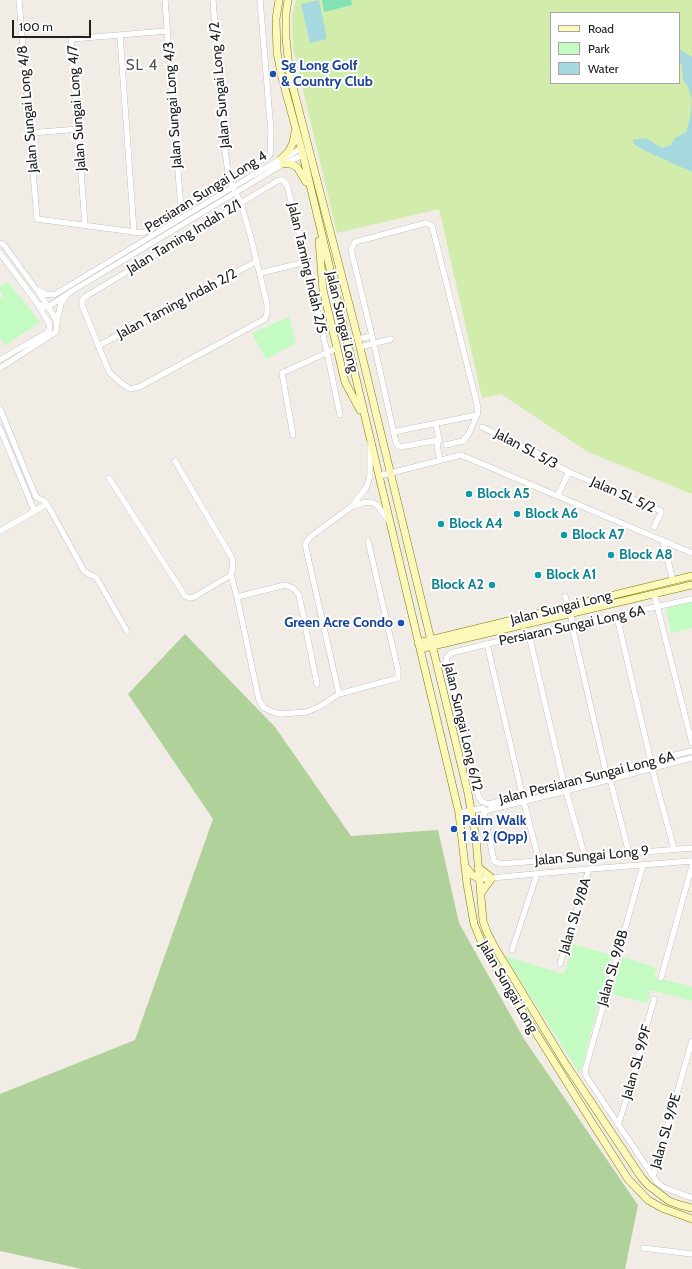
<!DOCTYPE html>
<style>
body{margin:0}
#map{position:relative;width:692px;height:1269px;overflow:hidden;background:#f1ece6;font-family:Cabin,sans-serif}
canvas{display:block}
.legend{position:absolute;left:550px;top:12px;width:130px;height:72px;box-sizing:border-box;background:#fff;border:1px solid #a6a6a6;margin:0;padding:5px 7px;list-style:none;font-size:12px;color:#202020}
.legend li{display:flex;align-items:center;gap:8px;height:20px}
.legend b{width:20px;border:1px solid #a6a6a6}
.scale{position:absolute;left:12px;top:20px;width:79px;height:18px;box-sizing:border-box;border:2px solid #202020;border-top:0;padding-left:5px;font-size:12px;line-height:14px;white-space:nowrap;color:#202020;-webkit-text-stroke:3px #fff;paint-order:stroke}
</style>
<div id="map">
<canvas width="692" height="1269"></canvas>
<ul class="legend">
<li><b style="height:5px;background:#fcf8ba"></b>Road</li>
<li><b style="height:11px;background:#c4fbc3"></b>Park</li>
<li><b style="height:11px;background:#a6d8e0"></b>Water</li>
</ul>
<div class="scale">100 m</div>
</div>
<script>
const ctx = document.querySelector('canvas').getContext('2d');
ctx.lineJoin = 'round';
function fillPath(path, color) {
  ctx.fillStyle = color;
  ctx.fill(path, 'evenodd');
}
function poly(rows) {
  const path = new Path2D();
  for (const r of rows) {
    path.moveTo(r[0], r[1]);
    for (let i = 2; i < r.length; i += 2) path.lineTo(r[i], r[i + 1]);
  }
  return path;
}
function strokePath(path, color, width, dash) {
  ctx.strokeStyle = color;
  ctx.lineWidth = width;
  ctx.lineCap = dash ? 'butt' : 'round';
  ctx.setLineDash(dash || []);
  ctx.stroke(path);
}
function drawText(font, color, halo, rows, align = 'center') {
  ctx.font = font + ' Cabin,sans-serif';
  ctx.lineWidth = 4;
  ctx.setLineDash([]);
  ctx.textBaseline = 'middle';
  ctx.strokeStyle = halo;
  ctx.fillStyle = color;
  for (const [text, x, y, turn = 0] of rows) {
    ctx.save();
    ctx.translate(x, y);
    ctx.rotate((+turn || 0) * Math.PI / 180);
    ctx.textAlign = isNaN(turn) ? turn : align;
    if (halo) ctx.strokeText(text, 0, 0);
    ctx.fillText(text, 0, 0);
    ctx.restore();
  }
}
fillPath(poly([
 [296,0,692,0,692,494,588,452,501,394,482,398,439,209,337,233,293,48,292,16],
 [551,13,679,13,679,83,551,83]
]), '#d1ecab');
fillPath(poly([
 [185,634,275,727,351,836,438,830,459,923,524,1039,638,1205,625,1269,82,1269,0,1251,0,1094,135,1040,213,819,128,694]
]), '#b0d19a');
fillPath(poly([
 [8,282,40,322,5,346,0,337,0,298,3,297,0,292,0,287],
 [289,317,296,343,266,359,252,333],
 [692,602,692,628,671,633,666,608],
 [573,944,612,955,580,1074,505,956,564,974],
 [622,957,657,968,654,977,692,987,692,1001,651,990,647,1003,611,994]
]), '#c4fbc3');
fillPath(poly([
 [322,0,351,0,352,5,324,12]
]), '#82e2b4');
fillPath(poly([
 [319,0,327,39,310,43,301,4],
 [679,49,692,57,692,172,650,153,635,145,632,140,646,138,662,148,671,145,675,138,686,132,690,118,692,100,688,87,683,79,682,64,679,62]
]), '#a6d8e0');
const street = poly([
 [19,0,37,219,142,233,149,230,270,155,271,132,260,0],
 [165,0,181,210],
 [213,0,223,136,229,180,241,203,251,238,267,304,267,313,265,319,139,387,130,389,121,383,109,372,82,305,82,301,85,297,128,271,241,203,279,180,283,180,287,185,305,257,327,352,340,415],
 [120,35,134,233],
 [30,133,79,129],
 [85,225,71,39,167,31],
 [0,243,4,245,36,289,45,294,54,295,233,187,281,159,301,149],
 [0,253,37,303,50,325,49,330,46,333,0,360],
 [260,273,306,262],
 [38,291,57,321],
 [37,303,43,307,48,307,72,291,283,164,303,155],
 [358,339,372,336],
 [98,346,257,261],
 [360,347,391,339],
 [0,368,56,332,57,321,61,304,66,296],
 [0,409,36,497,44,501,47,504,84,571,90,575,96,577,127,631],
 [436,424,439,440,437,445,440,460],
 [482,427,547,458,557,466,569,472,661,511,661,513,654,527],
 [0,428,34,510],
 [393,432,477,415],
 [293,435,282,373,337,348],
 [439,440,400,447,396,443,374,344,351,250,355,242,426,223,432,226,478,408,477,415,469,433,463,441,446,445],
 [175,461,232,558,233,564,231,575,237,597,259,700,264,708,273,712,281,714,306,712,319,707,339,694,398,678,398,670,368,541],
 [379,476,461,455,692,553],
 [109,478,185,596,190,598,194,597,231,575],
 [558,495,569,472],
 [353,506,363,503,371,502,377,505,389,521],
 [0,531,47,504],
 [663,541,673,581],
 [654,594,692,743],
 [565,596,571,615,572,626,606,772],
 [237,597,285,585,293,588,299,595,317,684],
 [692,599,487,644,451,653,447,657,446,661,479,798,483,802,489,804,606,772,692,751],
 [617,617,651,762],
 [529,635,564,784],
 [487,644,522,794],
 [339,694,305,544,310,537,351,507,366,488,370,476,370,443],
 [652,768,674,849],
 [610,779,629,853],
 [566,791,585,857],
 [524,802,539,861],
 [484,811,566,791,692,758],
 [459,813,483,808,494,861,500,864,692,848],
 [643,865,585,1070,586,1076,657,1182,663,1187,692,1198],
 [480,879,589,869,692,861],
 [512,950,537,874],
 [560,964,589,869],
 [661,978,692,866],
 [618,1125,629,1091,654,999],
 [653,1176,692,1041],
 [643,1248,692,1254]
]);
const secondary = poly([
 [279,0,276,19,277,52,282,78,303,155,459,813,467,884,474,924,486,953,591,1121,628,1179,648,1200,662,1208,692,1219],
 [288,0,286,14,286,38,290,76,358,339,468,793,476,839,483,921,487,932,494,946,565,1063,641,1177,648,1185,669,1201,680,1205,692,1208],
 [282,158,289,151,293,143,295,132],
 [283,164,291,164,297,167,306,182],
 [319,241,323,290,337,348,345,382,360,410],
 [418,643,692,576],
 [420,649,692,585],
 [465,866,472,875,480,879],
 [479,868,492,878,481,893]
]);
strokePath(street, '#a7a7a7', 6);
strokePath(secondary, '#7b7d02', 8);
strokePath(street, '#fff', 5.5);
strokePath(secondary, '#fcf8ba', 7);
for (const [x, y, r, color] of [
 [273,74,4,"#1a4fb4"],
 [469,494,4,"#0f9aa8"],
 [517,514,4,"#0f9aa8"],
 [441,524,4,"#0f9aa8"],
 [564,535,4,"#0f9aa8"],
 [611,555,4,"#0f9aa8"],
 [538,575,4,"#0f9aa8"],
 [492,585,4,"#0f9aa8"],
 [401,623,4,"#1a4fb4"],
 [454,829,4,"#1a4fb4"]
]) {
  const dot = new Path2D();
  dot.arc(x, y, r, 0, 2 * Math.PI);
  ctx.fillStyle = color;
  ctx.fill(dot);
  strokePath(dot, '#fff', 1.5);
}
drawText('bold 14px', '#164399', '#fff', [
 ["Sg Long Golf",281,66],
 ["& Country Club",281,82],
 ["Green Acre Condo",393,623,"right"],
 ["Palm Walk",462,821],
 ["1 & 2 (Opp)",462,837]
], 'left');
drawText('14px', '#202020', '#fff', [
 ["Jalan Sungai Long 4/2",220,85,-95],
 ["Jalan Sungai Long 4/3",173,105,-94],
 ["Jalan Sungai Long 4/7",77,108,-94],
 ["Jalan Sungai Long 4/8",28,109,-95],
 ["Persiaran Sungai Long 4",206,192,-32],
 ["Jalan Taming Indah 2/1",184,237,-31],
 ["Jalan Taming Indah 2/5",307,268,77],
 ["Jalan Taming Indah 2/2",177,304,-28],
 ["Jalan Sungai Long",342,322,77],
 ["Jalan SL 5/3",526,449,28],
 ["Jalan SL 5/2",623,495,24],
 ["Jalan Sungai Long",561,608,-14],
 ["Persiaran Sungai Long 6A",572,626,-12],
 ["Jalan Sungai Long 6/12",463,727,77],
 ["Jalan Persiaran Sungai Long 6A",587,778,-14],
 ["Jalan Sungai Long 9",592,856,-5],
 ["Jalan SL 9/8A",575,916,-73],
 ["Jalan SL 9/8B",613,968,-74],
 ["Jalan Sungai Long",508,987,60],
 ["Jalan SL 9/9F",637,1062,-74],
 ["Jalan SL 9/9E",666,1131,-74]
]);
drawText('bold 14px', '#0d838f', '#fff', [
 ["Block A5",477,494],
 ["Block A6",525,514],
 ["Block A4",449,524],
 ["Block A7",572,535],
 ["Block A8",619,555],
 ["Block A1",546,575],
 ["Block A2",484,585,"right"]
], 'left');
ctx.letterSpacing = '1px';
drawText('15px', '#535353', '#fff', [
 ["SL 4",142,66]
]);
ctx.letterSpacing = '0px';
</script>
